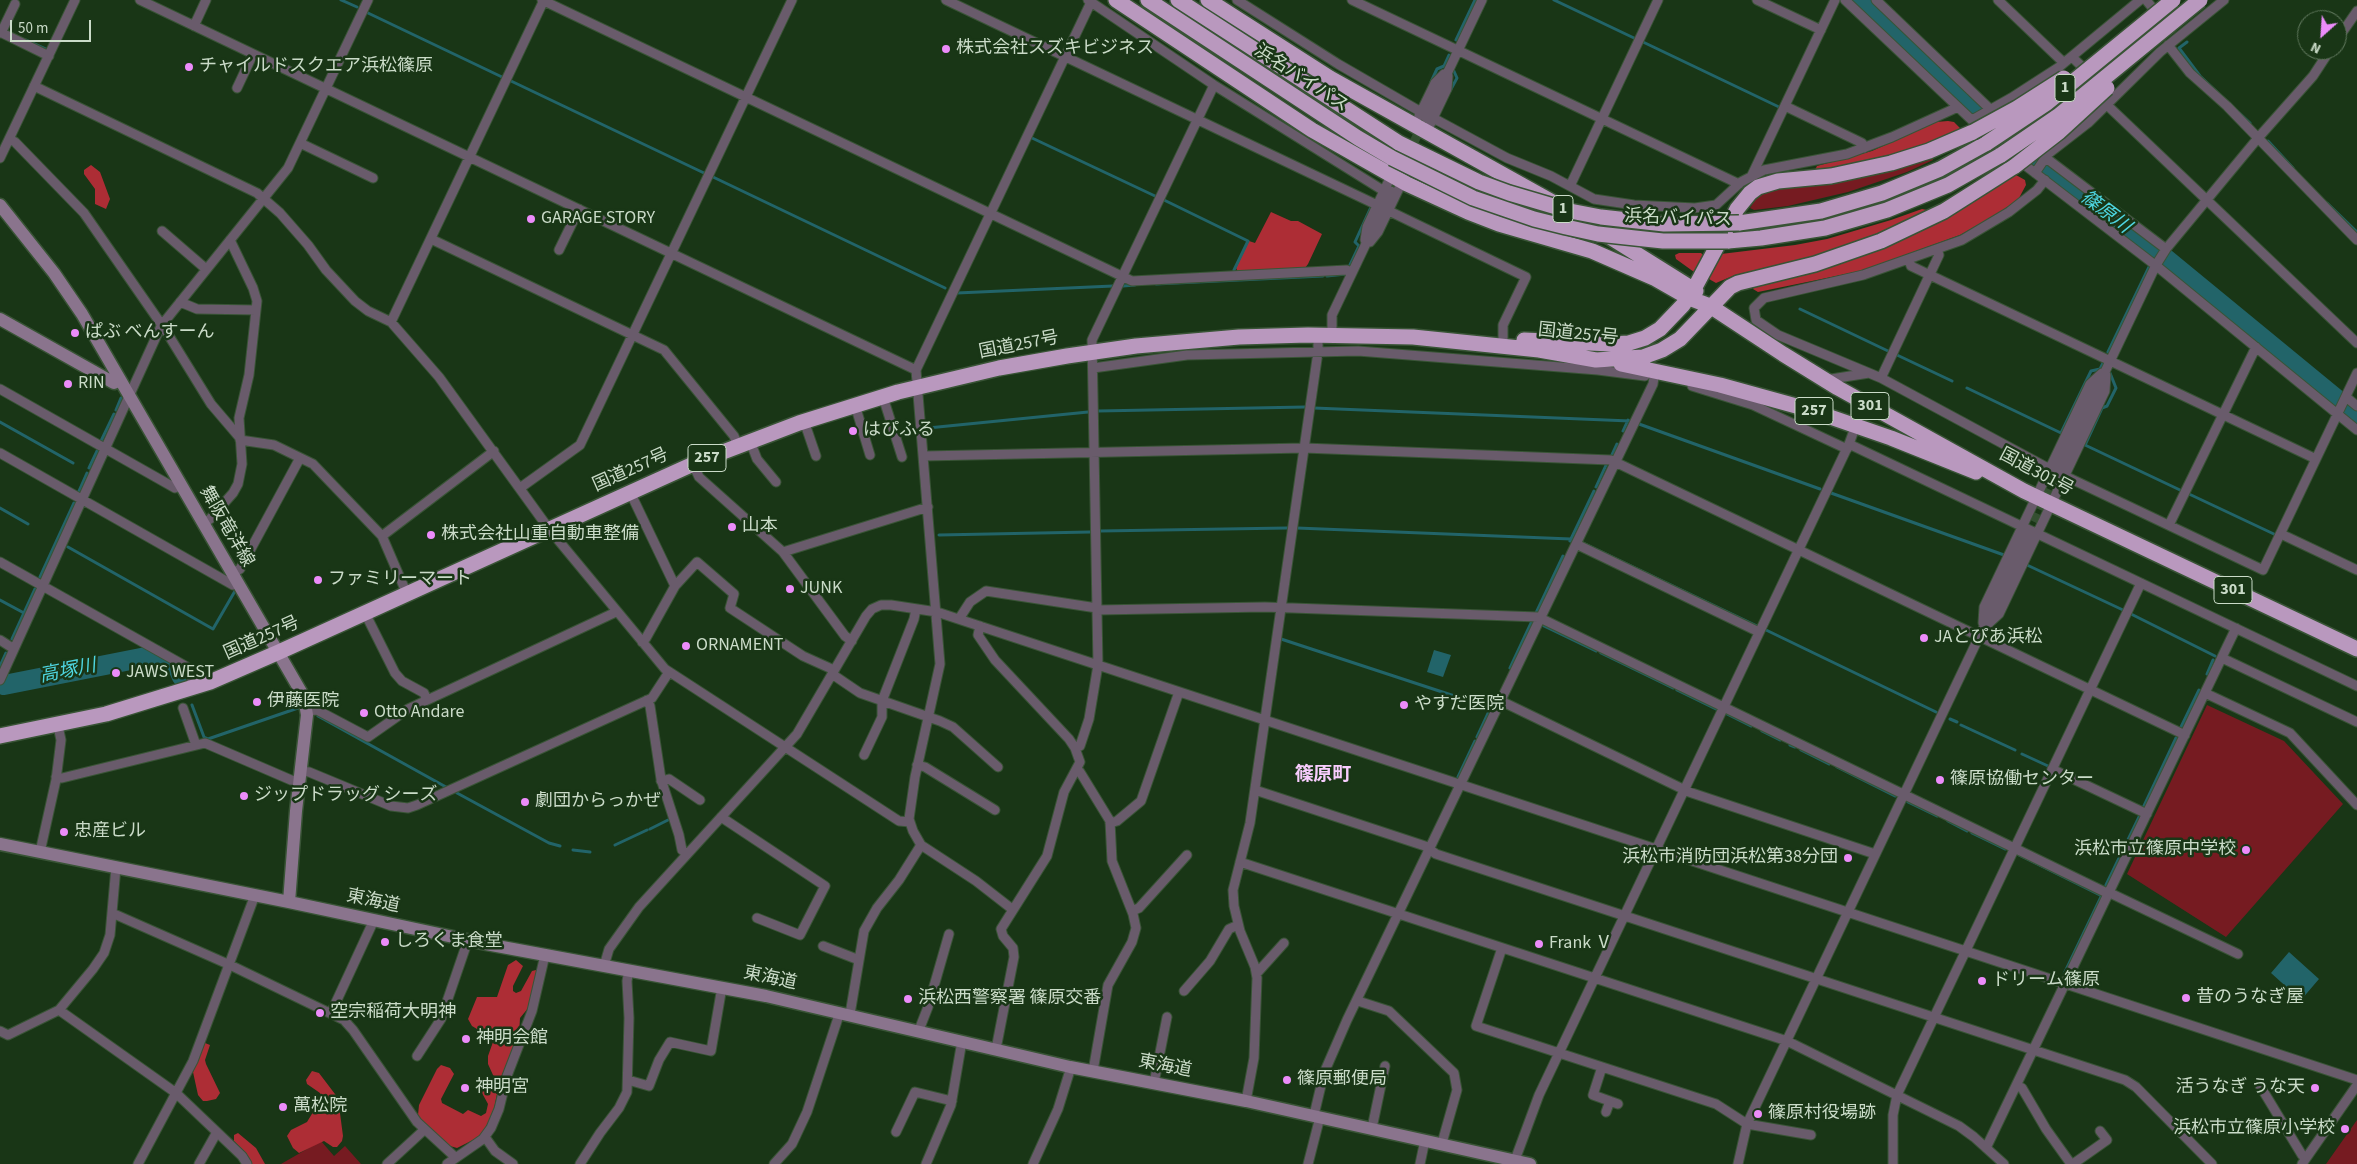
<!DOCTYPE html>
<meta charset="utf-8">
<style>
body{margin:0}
#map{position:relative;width:2357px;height:1164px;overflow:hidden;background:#193616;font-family:"Source Sans 3",sans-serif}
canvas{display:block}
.north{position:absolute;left:2297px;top:10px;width:50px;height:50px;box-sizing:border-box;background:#193616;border:1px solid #60785d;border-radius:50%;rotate:206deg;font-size:14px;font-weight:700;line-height:20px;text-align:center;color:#cadbc8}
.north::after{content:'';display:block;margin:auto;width:18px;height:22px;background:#ec8cfa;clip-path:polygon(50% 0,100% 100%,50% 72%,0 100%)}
.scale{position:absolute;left:10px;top:20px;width:81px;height:22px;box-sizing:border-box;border:2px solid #cadbc8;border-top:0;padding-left:6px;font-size:15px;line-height:18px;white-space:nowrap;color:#cadbc8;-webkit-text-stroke:4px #193616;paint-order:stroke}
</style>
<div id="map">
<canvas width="2357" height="1164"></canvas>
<div class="north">N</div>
<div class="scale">50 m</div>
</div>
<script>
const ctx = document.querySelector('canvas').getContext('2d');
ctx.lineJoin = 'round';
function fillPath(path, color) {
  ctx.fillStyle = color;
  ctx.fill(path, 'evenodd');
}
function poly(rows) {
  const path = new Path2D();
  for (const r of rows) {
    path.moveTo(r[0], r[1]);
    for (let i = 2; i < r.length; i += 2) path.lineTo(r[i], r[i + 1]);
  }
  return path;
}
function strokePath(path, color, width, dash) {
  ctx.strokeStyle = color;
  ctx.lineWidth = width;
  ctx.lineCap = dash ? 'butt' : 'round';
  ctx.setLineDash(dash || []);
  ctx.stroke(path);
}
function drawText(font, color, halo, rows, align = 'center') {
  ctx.font = font + ' "Source Sans 3","Noto Sans JP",sans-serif';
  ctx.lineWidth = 5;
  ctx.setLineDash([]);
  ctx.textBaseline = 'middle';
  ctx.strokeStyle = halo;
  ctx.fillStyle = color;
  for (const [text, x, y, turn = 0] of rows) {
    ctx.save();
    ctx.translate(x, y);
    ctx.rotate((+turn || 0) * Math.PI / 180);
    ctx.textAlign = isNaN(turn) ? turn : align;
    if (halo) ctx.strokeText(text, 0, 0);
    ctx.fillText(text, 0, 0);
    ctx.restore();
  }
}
fillPath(poly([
 [1933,156,1933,160,1907,172,1848,192,1788,206,1754,210,1750,208,1756,198,1770,189],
 [2207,705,2284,741,2343,804,2226,937,2127,874],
 [2357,1120,2357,1164,2326,1164],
 [321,1141,334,1156,345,1146,361,1164,281,1164]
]), '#761b21');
fillPath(poly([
 [1948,121,1954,122,1960,128,1958,132,1946,138,1870,163,1815,170,1817,166,1872,151,1936,122],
 [91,165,100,172,110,199,106,209,95,204,95,189,84,174,84,170],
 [2016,175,2025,180,2026,185,2018,200,1991,218,1960,235,1861,271,1758,292,1753,289,1754,287,1794,276],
 [1922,209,1927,210,1925,214,1835,252,1735,275,1716,283,1709,279,1708,276,1721,254,1795,245,1827,239,1891,220],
 [1271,212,1291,221,1298,221,1322,234,1308,264,1305,268,1238,272,1236,268,1249,241,1255,243],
 [1679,253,1701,253,1705,257,1698,271,1694,272,1676,259,1675,255],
 [516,960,523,966,513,986,513,991,516,993,521,991,532,971,536,970,537,972,529,1007,520,1018,519,1034,502,1075,498,1079,493,1075,488,1064,488,1056,493,1042,492,1038,472,1026,468,1019,477,997,497,997,508,965],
 [205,1043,210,1045,205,1060,206,1064,220,1093,216,1099,207,1101,203,1101,198,1095,193,1072],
 [441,1065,450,1068,454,1074,441,1099,442,1103,463,1114,468,1110,481,1116,486,1113,488,1104,482,1093,483,1089,488,1087,497,1094,493,1114,481,1136,457,1148,450,1146,420,1119,418,1115,419,1105,437,1069],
 [312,1071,319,1073,338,1098,343,1136,342,1141,337,1147,333,1147,324,1141,299,1153,293,1148,287,1136,291,1130,307,1122,321,1099,320,1093,307,1084,306,1080],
 [238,1133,256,1148,265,1164,252,1164,246,1153,234,1141,234,1135]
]), '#ad2d35');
fillPath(poly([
 [1434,650,1451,655,1443,677,1427,672],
 [2289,952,2319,979,2301,1000,2271,973]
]), '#226469');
strokePath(poly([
 [341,0,357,7],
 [1554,0,1634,38],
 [368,13,502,77],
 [26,40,46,49],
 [1456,40,1475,0],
 [1643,42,1779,107],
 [2187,42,2179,48,2200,76,2250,123],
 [511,81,704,173],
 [1431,82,1437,69,1444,66,1449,55],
 [1450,91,1457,78,1453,69],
 [1032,138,1155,196],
 [2268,141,2293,168],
 [713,177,945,288],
 [1164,200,1248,241,1234,270],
 [2327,203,2357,232],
 [2154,256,2156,252],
 [1349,267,1359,246,1355,242,1371,207],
 [1327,276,1346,274],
 [1156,284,1323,276],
 [1123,286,1135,285],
 [957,293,1113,286],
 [1800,309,1888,351],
 [2108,352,2149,267],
 [1897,355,1952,381],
 [2110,373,2116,388,2107,406,2102,408,2085,445,2180,490],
 [1967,388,2061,433,2091,371,2100,369,2103,363],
 [1314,408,1630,421],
 [116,410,121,398],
 [1098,411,1305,407],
 [0,422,73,463],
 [1639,424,1820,489],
 [928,428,1088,412],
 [1623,431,1628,420],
 [101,441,114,414],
 [1611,457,1617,444],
 [89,468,98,449],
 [1596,487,1607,463],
 [79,491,87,473],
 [1831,493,2004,555],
 [2189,494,2276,535],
 [0,508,28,524],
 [1297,528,1571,539],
 [1100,531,1287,528],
 [939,535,1090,532],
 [1570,541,1594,491],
 [1583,543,1757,626],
 [68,547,213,629,235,591],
 [2027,565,2123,610],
 [40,577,74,503],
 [0,600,24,613],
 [1536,613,1563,556],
 [2131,614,2215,656],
 [1544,626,1596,651],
 [1766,630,1936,712],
 [12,639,35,589],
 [1281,639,1491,708],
 [1601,653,1673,688],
 [0,666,6,653],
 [1510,668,1532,621],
 [2207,674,2213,660],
 [1677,690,1716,709],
 [192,705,204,737,208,739,301,707],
 [1727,714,1751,726],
 [318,716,446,787],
 [1950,719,1957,722],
 [1961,725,2015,750],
 [2181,727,2199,690],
 [1762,731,1780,740],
 [1477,737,1491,707],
 [1790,745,1795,747],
 [1801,750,1829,764],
 [2022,754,2048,766],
 [1837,767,1895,796],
 [1458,777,1475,741],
 [457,793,549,843,560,846],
 [1908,802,1937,816],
 [2143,808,2176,738],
 [1948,821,1967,831],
 [650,829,668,820],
 [1972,833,2005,849],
 [615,845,647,830],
 [573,850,590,852],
 [2019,855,2100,895],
 [2106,885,2140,815],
 [2064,974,2101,897]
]), '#226469', 3);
strokePath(poly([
 [1861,0,2003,135,2166,259,2357,416],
 [4,685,156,655,178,668,182,677]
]), '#226469', 20);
strokePath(poly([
 [1391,191,1422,125],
 [2028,534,2060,466]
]), '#344f31', 9, [9, 4.5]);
const street = poly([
 [140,0,916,370],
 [542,0,1132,281,1347,270,1352,273],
 [946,0,1377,205],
 [1088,0,1214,85,1384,191],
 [1237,0,1338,64,1421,112],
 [1352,0,1739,184],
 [1757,0,1821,30],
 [1845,0,1996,143,2159,268,2357,430],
 [1876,0,1991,110],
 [1998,0,2064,63],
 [2146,0,2170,29],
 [194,26,206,0],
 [0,32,49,56],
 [1,33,15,4],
 [2337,40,2357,11],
 [2168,45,2190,73,2227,106,2357,240],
 [2072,57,2101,85],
 [34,86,257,193,280,213,308,245,326,270,355,301,368,311,391,322,439,377,549,529,665,669,899,821,910,822],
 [237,88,253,54],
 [2107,105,2357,343],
 [1785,106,1862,143,1864,148],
 [1419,116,1435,83,1444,74],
 [1426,118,1482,0],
 [1433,118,1507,158,1551,176,1594,199,1634,205,1695,208,1716,205,1741,182,1764,170,1847,154,1892,137,1958,107],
 [1972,120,2011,98,2059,67,2140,0],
 [1426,133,1447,89,1448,76],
 [9,139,15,142,84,213,166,331,211,404,240,438],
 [300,143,373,178],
 [0,158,75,0],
 [2046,158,2166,249],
 [2035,173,2048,154,2088,123,2160,52,2224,0],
 [1752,175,1835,0],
 [2045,180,2037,190,2009,212,1962,240,1863,275,1764,298,1754,308,1756,320,1778,335,1881,378,2046,467,2263,570,2357,373],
 [1570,186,1658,0],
 [1389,211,1526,277,1503,325,1503,340],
 [162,231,206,269],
 [431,239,664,350,734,436,738,446],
 [1365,240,1367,227,1391,176],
 [1370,242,1378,232,1402,182],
 [559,250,579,209],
 [1909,260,1911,266,2316,459],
 [180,302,197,309,256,310],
 [391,322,544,0],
 [1332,335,1332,315,1391,191],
 [1093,368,1187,355,1358,351,1598,370,1645,376],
 [1881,378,1939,255,1937,250],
 [1825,380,1869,373],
 [1692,386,1753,405,1847,449],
 [0,389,175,488,181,484],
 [883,397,902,457],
 [2346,397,2357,406],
 [855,405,870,455],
 [804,421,816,456],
 [240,440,274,445,313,464,382,536,407,594],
 [750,441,757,459,776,482],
 [1849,444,2357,686],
 [0,453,233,585,238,582],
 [924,456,1304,448,1611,460,2185,735],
 [693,464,699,477,783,552,845,636,852,641],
 [2060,466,2156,265,2166,249,2258,138,2313,76,2330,50],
 [520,488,580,445,792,0],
 [630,492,675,586],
 [204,523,210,519,233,493,238,484,242,464,239,418,249,375,257,301,253,288,230,240],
 [2169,525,2256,347],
 [2281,534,2357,570],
 [382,536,494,451],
 [1576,544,1759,632],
 [783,552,928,507],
 [0,562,187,667,195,687],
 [233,573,240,569,300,458],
 [1097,610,1265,607,1538,617,2109,894],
 [365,613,395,673,402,681,424,693,427,700],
 [959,619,970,602,986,591,1097,608],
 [1983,623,1984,607,2090,384,2102,373],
 [1987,625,1999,614,2105,391,2106,375],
 [980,626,978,635,995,660,1069,739,1075,748,1080,762,1064,792,1047,856,1001,929,1003,936,1013,948,1014,957,996,1049],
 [0,640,14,649],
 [642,642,646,638,675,586,697,562,734,594,730,608,803,656,834,670],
 [2222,658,2357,722],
 [832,674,860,693,940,721,953,727,998,767],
 [0,680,161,326,288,168,368,0],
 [2205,693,2290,733,2357,805],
 [647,700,650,706,661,779,679,835,682,850,687,854],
 [1501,701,1689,792,1875,854],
 [183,708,196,745],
 [307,711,317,710,368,737,408,709,616,612],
 [1075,748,1080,746,1089,719,1098,665,1092,340,1214,85],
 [864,755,882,717,882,701,914,619,916,609],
 [917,765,925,767,995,810],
 [2052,769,2147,814],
 [1076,770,1080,772,1110,821,1112,861,1133,914,1136,928,1132,942,1108,985,1093,1071],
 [301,771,309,772,391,806,408,808,417,805,652,698,669,672],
 [56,777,62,778,205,743,291,780,300,781],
 [661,781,669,779,700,800],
 [1255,790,1425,846,1436,854,2125,1080,2136,1087,2212,1164],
 [721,817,825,886,800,935,757,918],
 [1110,823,1117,821,1141,801,1179,692],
 [40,852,56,780,61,740,58,726],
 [1240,862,1787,1041,1959,1126,1974,1137,2004,1164],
 [2110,893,2238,954],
 [1012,909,976,881,921,845,913,831,909,819,915,777,940,664,916,370,1092,0],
 [1132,911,1139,908,1187,855],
 [112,913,230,965,344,1020,353,1030,417,1122,455,1157],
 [823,946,859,960],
 [1502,948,1476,1026,1716,1104,1747,1124,1811,1135],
 [604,966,609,949,639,907,797,734,866,616,872,609,881,605,891,605,937,612,2357,1080],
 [1257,973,1284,943],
 [1184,991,1210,961,1229,929,1238,925],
 [1358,1001,1389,1011,1454,1073,1457,1090,1442,1143],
 [59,1010,176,1093,242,1156,247,1164],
 [331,1013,374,920],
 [850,1014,864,931,877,908,899,880,921,845],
 [919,1030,928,1007,949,934],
 [0,1031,8,1035,59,1010,93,969,104,953,110,935,116,867],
 [417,1056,441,1019,468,940],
 [1602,1067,1593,1095,1618,1104],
 [628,1080,649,1086,659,1060,670,1042,711,1051,722,987],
 [1154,1083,1167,1017],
 [2259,1084,2302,1155,2306,1158],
 [2017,1086,2022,1088,2046,1129,2071,1164],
 [1246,1101,1254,1058,1257,978,1255,967,1240,931,1234,906,1233,890,1250,823,1318,352,1318,335],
 [1606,1112,1610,1101],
 [1314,1115,1324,1073,1347,1020,1653,384,1655,371],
 [1372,1128,1385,1066],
 [896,1132,915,1092,952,1101],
 [485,1137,495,1151,513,1164],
 [1986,1148,2236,628],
 [1515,1160,1539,1095,1849,444,1856,425],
 [138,1164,193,1061,255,895],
 [199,1164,217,1132],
 [387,1164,424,1130],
 [447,1164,483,1139,491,1128,499,1109,507,1076,532,1011,545,955],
 [580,1164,600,1133,619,1108,627,1092,629,1018,627,981,629,970],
 [774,1164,792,1144,807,1112,840,1012],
 [926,1164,951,1105,962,1041],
 [1033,1164,1058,1109,1071,1067],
 [1308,1164,1320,1117],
 [1420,1164,1425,1140],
 [1738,1164,1747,1124,2028,534],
 [1893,1164,1893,1115,1897,1095,2141,583],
 [2073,1164,2107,1140,2100,1131],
 [2302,1164,2357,1085]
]);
const secondary = poly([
 [0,205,54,273,82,314,304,697,307,715,296,811,289,902],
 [0,319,114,383,120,380],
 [0,844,289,902,486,944,766,996,1070,1067,1246,1101,1530,1164]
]);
const highway = poly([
 [1116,0,1312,130,1407,184,1468,212,1499,224,1592,251,1654,278,1689,298,1710,306,1783,354,1838,388,2024,491,2357,649],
 [1148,0,1358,138,1392,158],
 [1178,0,1399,143],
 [1208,0,1330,78,1565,209,1696,291],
 [1739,223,1821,211,1882,193,1940,169,1987,143],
 [1728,241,1761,238,1825,228,1887,210,1948,185,2001,155],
 [1524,340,1611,344,1629,343,1645,338,1660,329,1683,305,1694,289,1737,209,1750,193,1758,187,1778,181,1831,176,1891,163,1929,151,1973,132],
 [1621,364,1720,385,1807,409,1891,438,1976,472],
 [0,736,106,714,210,682,279,652,702,460,799,423,898,392,999,368,1067,356,1136,346,1239,337,1308,335,1413,337,1539,350,1596,360,1643,357,1662,350,1680,339,1730,287,1738,283,1815,264,1881,241,1944,211,2015,166]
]);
strokePath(street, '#395436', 11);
strokePath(secondary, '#395436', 15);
strokePath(highway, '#395436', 18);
strokePath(street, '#695b6b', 9);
strokePath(secondary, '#8a748d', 12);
strokePath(highway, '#b998be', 15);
const highwayBridge = poly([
 [1973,132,2017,108,2064,78],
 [1399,143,1479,182,1509,193,1570,211,1601,217,1664,224,1739,223],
 [1987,143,2047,103,2173,0],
 [2001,155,2058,116,2200,0],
 [1392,158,1473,198,1534,219,1566,227,1598,234,1663,241,1728,241],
 [2015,166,2059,132,2107,88]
]);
strokePath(highwayBridge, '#395436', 18, []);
strokePath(highwayBridge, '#b998be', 15);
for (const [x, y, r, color] of [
 [946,49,5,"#ec8cfa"],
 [189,67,5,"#ec8cfa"],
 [531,219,5,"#ec8cfa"],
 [75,333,5,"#ec8cfa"],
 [68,384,5,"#ec8cfa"],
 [853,431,5,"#ec8cfa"],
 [732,527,5,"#ec8cfa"],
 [431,535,5,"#ec8cfa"],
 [318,580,5,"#ec8cfa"],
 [790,589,5,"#ec8cfa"],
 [1924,638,5,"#ec8cfa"],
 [686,646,5,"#ec8cfa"],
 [116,673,5,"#ec8cfa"],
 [257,702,5,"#ec8cfa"],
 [1404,705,5,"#ec8cfa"],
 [364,713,5,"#ec8cfa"],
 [1940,780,5,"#ec8cfa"],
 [244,796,5,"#ec8cfa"],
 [525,802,5,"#ec8cfa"],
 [64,832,5,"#ec8cfa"],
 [2246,850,5,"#ec8cfa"],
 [1848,858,5,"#ec8cfa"],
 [385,942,5,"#ec8cfa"],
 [1539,944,5,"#ec8cfa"],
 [1982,981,5,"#ec8cfa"],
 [2186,998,5,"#ec8cfa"],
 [908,999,5,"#ec8cfa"],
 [320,1013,5,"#ec8cfa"],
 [466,1039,5,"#ec8cfa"],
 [1287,1080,5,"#ec8cfa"],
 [465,1088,5,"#ec8cfa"],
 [2315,1088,5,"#ec8cfa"],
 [283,1107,5,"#ec8cfa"],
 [1758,1114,5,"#ec8cfa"],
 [2345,1129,5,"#ec8cfa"]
]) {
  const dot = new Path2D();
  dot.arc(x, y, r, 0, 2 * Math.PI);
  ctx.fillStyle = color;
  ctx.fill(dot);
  strokePath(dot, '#193616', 2);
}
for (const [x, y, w] of [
 [2065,88,20],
 [1563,209,20],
 [1870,406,38],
 [1814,411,38],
 [707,458,38],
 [2233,590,38]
]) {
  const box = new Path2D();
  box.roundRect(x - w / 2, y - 13.5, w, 27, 4);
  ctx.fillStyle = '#193616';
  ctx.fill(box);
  strokePath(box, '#cadbc8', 1);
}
drawText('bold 16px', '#cadbc8', null, [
 ["1",2065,88],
 ["1",1563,209],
 ["301",1870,406],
 ["257",1814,411],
 ["257",707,458],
 ["301",2233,590]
]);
drawText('18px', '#cadbc8', '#193616', [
 ["株式会社スズキビジネス",956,49],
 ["チャイルドスクエア浜松篠原",199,67],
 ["GARAGE STORY",541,219],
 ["ぱぶ べんすーん",85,333],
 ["RIN",78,384],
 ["はぴふる",863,431],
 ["山本",742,527],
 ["株式会社山重自動車整備",441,535],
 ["ファミリーマート",328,580],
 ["JUNK",800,589],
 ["JAとぴあ浜松",1934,638],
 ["ORNAMENT",696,646],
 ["JAWS WEST",126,673],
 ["伊藤医院",267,702],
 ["やすだ医院",1414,705],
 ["Otto Andare",374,713],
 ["篠原協働センター",1950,780],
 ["ジップドラッグ シーズ",254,796],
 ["劇団からっかぜ",535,802],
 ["忠産ビル",74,832],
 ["浜松市立篠原中学校",2236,850,"right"],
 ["浜松市消防団浜松第38分団",1838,858,"right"],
 ["しろくま食堂",395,942],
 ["Frank Ⅴ",1549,944],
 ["ドリーム篠原",1992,981],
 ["昔のうなぎ屋",2196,998],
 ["浜松西警察署 篠原交番",918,999],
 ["空宗稲荷大明神",330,1013],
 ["神明会館",476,1039],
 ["篠原郵便局",1297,1080],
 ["神明宮",475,1088],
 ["活うなぎ うな天",2305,1088,"right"],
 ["萬松院",293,1107],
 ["篠原村役場跡",1768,1114],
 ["浜松市立篠原小学校",2335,1129,"right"]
], 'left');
drawText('18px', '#cadbc8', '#193616', [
 ["浜名バイパス",1301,79,33],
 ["浜名バイパス",1678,219,2],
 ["国道257号",1578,335,6],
 ["国道257号",1019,346,-11],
 ["国道257号",631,471,-24],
 ["国道301号",2036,473,28],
 ["舞阪竜洋線",226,527,60],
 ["国道257号",262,639,-24],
 ["東海道",373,902,12],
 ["東海道",770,979,12],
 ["東海道",1165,1067,11]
]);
drawText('italic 19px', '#4ed5e0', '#193616', [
 ["篠原川",2105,213,37],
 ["高塚川",68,672,-11]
]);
drawText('bold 19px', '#f8cdfe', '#193616', [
 ["篠原町",1323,776]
]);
</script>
